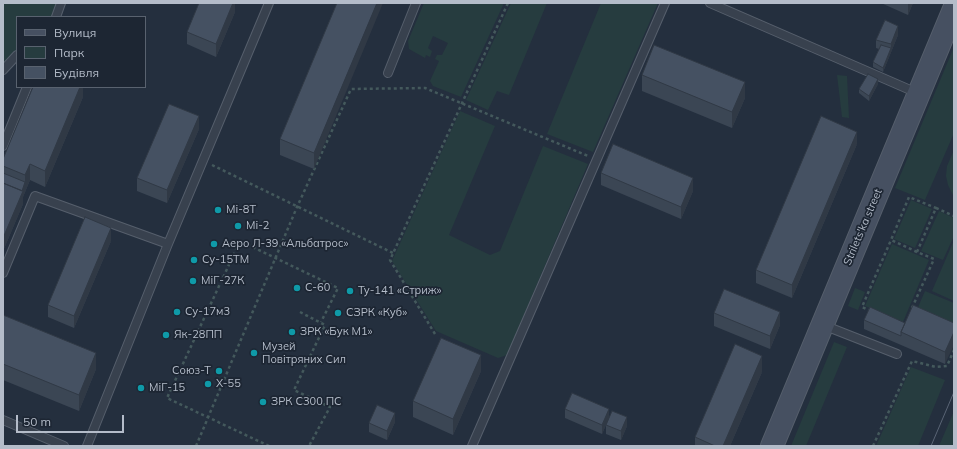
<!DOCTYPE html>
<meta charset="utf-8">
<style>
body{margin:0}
#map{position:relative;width:957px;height:449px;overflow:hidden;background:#242f3e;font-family:Mulish,sans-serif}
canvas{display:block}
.frame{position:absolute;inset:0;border:4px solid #b4bcc9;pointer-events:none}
.legend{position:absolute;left:16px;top:16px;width:130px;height:72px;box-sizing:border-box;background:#1d2633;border:1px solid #59626f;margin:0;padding:5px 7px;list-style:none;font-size:12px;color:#b4bcc9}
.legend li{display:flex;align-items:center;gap:8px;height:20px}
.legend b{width:20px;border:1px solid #59626f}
.scale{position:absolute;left:16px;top:415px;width:108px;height:18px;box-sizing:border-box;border:2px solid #b4bcc9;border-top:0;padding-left:5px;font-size:12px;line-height:14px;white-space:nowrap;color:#b4bcc9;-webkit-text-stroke:3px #1d2633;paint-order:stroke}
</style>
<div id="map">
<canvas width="957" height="449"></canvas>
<div class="frame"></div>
<ul class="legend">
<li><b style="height:5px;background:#465061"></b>Вулиця</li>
<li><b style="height:11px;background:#263c3f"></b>Парк</li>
<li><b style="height:11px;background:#455162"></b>Будівля</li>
</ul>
<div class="scale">50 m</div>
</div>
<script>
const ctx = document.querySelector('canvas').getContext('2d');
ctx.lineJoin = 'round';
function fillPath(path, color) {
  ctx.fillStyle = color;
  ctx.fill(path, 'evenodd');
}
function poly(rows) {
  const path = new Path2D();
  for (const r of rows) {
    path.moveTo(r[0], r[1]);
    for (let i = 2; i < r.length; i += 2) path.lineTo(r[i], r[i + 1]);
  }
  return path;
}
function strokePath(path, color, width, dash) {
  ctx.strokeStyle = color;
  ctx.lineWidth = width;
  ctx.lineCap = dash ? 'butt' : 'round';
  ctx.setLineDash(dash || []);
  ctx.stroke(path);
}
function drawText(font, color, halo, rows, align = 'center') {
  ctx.font = font + ' Mulish,sans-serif';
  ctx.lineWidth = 3.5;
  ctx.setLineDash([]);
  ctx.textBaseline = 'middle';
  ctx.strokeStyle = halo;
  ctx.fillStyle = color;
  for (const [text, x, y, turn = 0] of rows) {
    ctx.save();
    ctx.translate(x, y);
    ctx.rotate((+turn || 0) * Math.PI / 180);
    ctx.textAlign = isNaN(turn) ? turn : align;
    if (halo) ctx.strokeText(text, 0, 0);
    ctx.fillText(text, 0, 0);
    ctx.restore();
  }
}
fillPath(poly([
 [3,3,61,3,55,17,17,17,17,55,3,70],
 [424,3,504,3,461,97,433,86,430,81,439,61,435,59,437,55,442,55,448,43,433,36,428,48,432,51,430,57,426,55,425,58,409,49,408,41],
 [511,3,547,3,509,95,497,91,488,110,466,100],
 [601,3,658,3,593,152,547,134],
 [954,47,954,133,925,200,895,188],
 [837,75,847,76,849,118,842,117],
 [460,111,495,126,449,235,490,255,500,251,543,146,588,164,507,355,498,358,436,331,392,261],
 [954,150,954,197,948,185,946,176,947,166],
 [911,200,932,209,915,248,894,239],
 [939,211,954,218,954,236,943,260,921,251],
 [954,240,954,301,932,291],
 [892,244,929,260,903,322,865,306],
 [855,288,865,292,858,310,848,306],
 [925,291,954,303,954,328,916,312],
 [834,342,847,347,806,446,791,446],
 [911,367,945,380,918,446,876,446],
 [954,411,954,446,939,446]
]), '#263c3f');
const lane = poly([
 [710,3,908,89],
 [56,17,61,3],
 [3,70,17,55],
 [388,73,416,3],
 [3,146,27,87],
 [3,273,35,196,168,244],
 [823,325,897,354],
 [3,420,64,446],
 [87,446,168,244,269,3],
 [472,446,665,3]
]);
const secondary = poly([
 [772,446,954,9]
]);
strokePath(lane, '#565f6c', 10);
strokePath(secondary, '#565f6c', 24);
strokePath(poly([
 [212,165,393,253],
 [917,252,891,240,909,197,936,208],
 [912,308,934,259,917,252,936,208,954,216],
 [871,311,862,307,891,240],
 [300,312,325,325,294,390,330,407,309,446],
 [435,334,390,260,508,3],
 [196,446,297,207,351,89,425,88,588,156],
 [269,446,167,398,240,241,338,288,321,322],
 [873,446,912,361,936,367,947,366,954,350]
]), '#44595c', 2.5, [3, 3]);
strokePath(lane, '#38414e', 8);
strokePath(secondary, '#465061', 22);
strokePath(poly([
 [931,446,954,392]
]), '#5a6575', 1);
fillPath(poly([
 [235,3,235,12,216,57,187,44,187,32],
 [337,3,314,169,280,155,280,139],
 [881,3,913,3,908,15],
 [898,35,883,72,873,67,873,62,879,49,876,48,876,40],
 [642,75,745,98,732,128,642,91],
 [878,84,869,101,859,93,859,89],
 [83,87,83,97,45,187,30,180,23,197,23,204,3,251,3,159],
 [199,129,167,203,137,191,137,178],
 [857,144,792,298,756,283,756,270],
 [601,173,693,191,681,219,601,185],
 [111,241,74,328,48,317,48,305],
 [714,313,780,325,770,349,714,326],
 [3,315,96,369,79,411,3,380],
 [864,320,905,323,954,323,945,364,864,329],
 [481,371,453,435,413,417,413,401],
 [762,372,730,446,695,446,695,437],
 [565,409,609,418,602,434,565,418],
 [395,422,387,440,369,432,369,423],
 [606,425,627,426,621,440,606,434]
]), '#3b4654');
fillPath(poly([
 [233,3,235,3,235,12,216,57,216,44],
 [377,3,383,3,314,169,314,153],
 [908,3,913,3,908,15],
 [898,26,898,35,883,72,883,68,891,48,891,44],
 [878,79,878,84,869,101,869,96],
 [745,82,745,98,732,128,732,112],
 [80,87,83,87,83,97,45,187,45,171],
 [199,116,199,129,167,203,167,190],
 [857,132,857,144,792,298,792,285],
 [30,164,30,180,23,197,23,204,3,251,3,238,25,182,25,175],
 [693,178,693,191,681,219,681,207],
 [111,228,111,241,74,328,74,316],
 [780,312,780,325,770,349,770,336],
 [954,332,954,345,945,364,945,352],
 [96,353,96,369,79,411,79,395],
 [481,355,481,371,453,435,453,419],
 [762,356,762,372,730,446,723,446],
 [609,409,609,418,602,434,602,425],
 [395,413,395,422,387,440,387,431],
 [627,417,627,426,621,440,621,431]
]), '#303945');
const building = poly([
 [199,3,233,3,216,44,187,32,199,3],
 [337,3,377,3,314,153,280,139,337,3],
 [885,20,898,26,891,44,876,40,885,20],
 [654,45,745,82,732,112,642,75,654,45],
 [881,45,891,48,883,68,873,62,881,45],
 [868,74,878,79,869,96,859,89,868,74],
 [33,87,80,87,45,171,30,164,25,175,3,166,3,159,33,87],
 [169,104,199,116,167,190,137,178,169,104],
 [821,116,857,132,792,285,756,270,821,116],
 [613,144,693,178,681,207,601,173,613,144],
 [3,173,25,182,22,191,3,183,3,173],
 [3,183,23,191,3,238,3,183],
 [85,217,111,228,74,316,48,305,85,217],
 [724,289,780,312,770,336,714,313,724,289],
 [913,305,954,323,954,332,945,352,901,332,913,305],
 [870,307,905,323,901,332,901,336,864,320,870,307],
 [3,315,96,353,79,395,3,364,3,315],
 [441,338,481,355,453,419,413,401,441,338],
 [735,344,762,356,723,446,715,446,695,437,735,344],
 [572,393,609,409,602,425,565,409,572,393],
 [377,405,395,413,387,431,369,423,377,405],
 [612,411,627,417,621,431,606,425,612,411]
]);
fillPath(building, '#455162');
strokePath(building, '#303945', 1);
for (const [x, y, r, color] of [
 [218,210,4,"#0f9aa8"],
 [238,226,4,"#0f9aa8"],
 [214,244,4,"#0f9aa8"],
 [194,260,4,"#0f9aa8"],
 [193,281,4,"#0f9aa8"],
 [297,288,4,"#0f9aa8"],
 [350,291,4,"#0f9aa8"],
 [177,312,4,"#0f9aa8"],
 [338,313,4,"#0f9aa8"],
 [292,332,4,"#0f9aa8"],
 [166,335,4,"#0f9aa8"],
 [254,353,4,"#0f9aa8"],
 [219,371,4,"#0f9aa8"],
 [208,384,4,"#0f9aa8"],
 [141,388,4,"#0f9aa8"],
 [263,402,4,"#0f9aa8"]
]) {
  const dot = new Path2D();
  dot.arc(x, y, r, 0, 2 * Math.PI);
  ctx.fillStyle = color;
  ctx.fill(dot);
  strokePath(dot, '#1d2633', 1.5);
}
drawText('11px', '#b4bcc9', '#1d2633', [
 ["Мі-8Т",226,210],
 ["Мі-2",246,226],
 ["Аеро Л-39 «Альбатрос»",222,244],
 ["Су-15ТМ",202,260],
 ["МіГ-27К",201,281],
 ["С-60",305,288],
 ["Ту-141 «Стриж»",358,291],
 ["Су-17м3",185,312],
 ["СЗРК «Куб»",346,313],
 ["ЗРК «Бук М1»",300,332],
 ["Як-28ПП",174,335],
 ["Музей",262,347],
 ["Повітряних Сил",262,360],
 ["Союз-Т",211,371,"right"],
 ["Х-55",216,384],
 ["МіГ-15",149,388],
 ["ЗРК С300 ПС",271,402]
], 'left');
drawText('11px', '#b4bcc9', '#1d2633', [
 ["Strilets'ka street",863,227,-67]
]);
</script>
